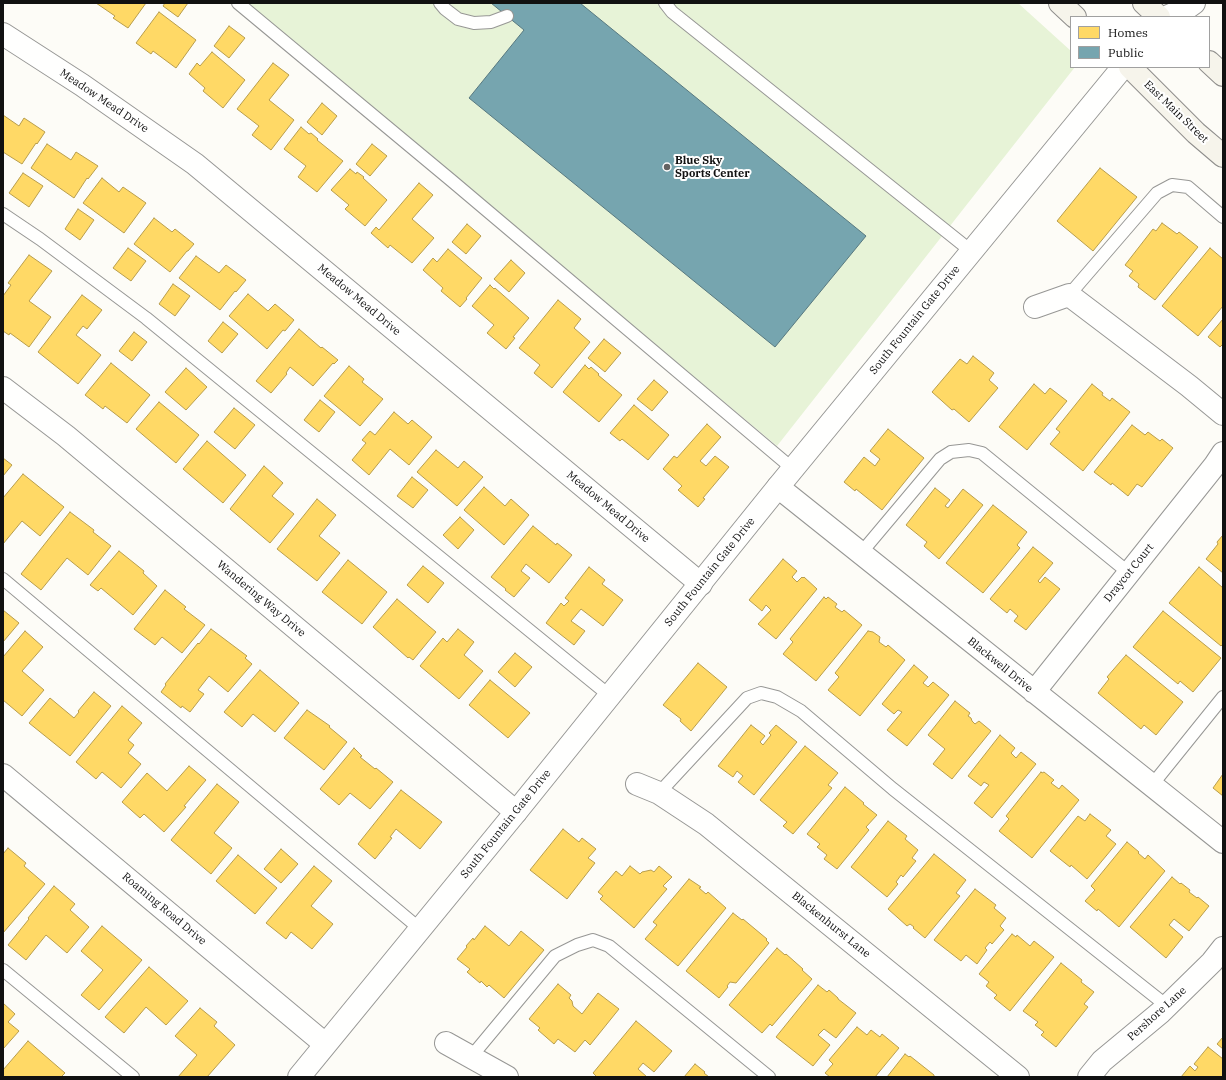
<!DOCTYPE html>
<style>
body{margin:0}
#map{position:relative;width:1226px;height:1080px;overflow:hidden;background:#fdfcf7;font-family:"IBM Plex Serif",serif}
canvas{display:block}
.frame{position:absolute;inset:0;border:4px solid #111;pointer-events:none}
.legend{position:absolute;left:1070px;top:16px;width:140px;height:52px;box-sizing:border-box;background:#fff;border:1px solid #a0a0a0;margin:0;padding:5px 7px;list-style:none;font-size:12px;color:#111}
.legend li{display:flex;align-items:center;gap:8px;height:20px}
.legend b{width:20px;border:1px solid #a0a0a0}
</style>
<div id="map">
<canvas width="1226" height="1080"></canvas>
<div class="frame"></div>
<ul class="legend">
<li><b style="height:11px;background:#ffd966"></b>Homes</li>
<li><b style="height:11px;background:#76a5af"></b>Public</li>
</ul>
</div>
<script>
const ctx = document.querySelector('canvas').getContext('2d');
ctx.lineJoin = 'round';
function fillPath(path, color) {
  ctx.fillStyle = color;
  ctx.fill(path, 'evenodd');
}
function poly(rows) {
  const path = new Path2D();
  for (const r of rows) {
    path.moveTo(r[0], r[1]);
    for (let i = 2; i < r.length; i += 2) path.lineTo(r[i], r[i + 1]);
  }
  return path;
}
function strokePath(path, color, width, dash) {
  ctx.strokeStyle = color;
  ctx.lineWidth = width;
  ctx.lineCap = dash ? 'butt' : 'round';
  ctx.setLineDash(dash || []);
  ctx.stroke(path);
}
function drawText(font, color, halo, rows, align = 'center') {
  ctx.font = font + ' "IBM Plex Serif",serif';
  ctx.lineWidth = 4;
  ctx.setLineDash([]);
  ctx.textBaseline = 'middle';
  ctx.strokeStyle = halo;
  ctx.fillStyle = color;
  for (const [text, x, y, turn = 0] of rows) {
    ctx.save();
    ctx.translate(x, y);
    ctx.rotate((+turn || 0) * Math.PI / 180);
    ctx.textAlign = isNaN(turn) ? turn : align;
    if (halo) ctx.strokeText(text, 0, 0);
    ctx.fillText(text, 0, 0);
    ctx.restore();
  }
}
fillPath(poly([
 [246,3,1018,3,1071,51,1071,67,1075,67,777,446]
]), '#e7f3d7');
const homes = poly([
 [96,3,146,3,128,28,113,18,115,16,96,3],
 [165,3,188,3,178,17,163,6,165,3],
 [159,12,196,40,176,68,153,51,151,54,136,43,159,12],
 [229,26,245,38,229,58,214,46,229,26],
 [212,52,245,80,223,108,203,91,205,88,189,74,197,63,200,66,212,52],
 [273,63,289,75,269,100,294,120,271,150,252,135,259,126,237,109,273,63],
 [322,103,337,116,322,135,307,122,322,103],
 [3,115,19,126,24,118,45,132,37,144,36,143,22,164,3,152,3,115],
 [301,127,309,134,311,133,318,139,317,140,343,161,317,192,298,177,306,166,284,149,301,127],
 [47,144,71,160,76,152,98,166,88,179,87,178,74,198,31,168,47,144],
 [372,144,387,156,370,176,356,164,372,144],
 [1100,168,1137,197,1093,251,1057,221,1100,168],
 [350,169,356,174,357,172,364,177,363,178,387,200,365,226,345,209,349,205,331,190,350,169],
 [23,173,43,186,29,207,9,193,23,173],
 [102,178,119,192,123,187,146,203,124,233,83,203,102,178],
 [419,183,433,195,412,219,434,238,412,263,390,245,388,248,371,233,376,227,379,230,419,183],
 [78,209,94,220,80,240,65,229,78,209],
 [154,218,172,232,175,229,194,244,188,251,187,251,170,272,134,244,154,218],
 [1162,223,1177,234,1179,232,1198,247,1155,300,1138,287,1139,284,1129,276,1133,271,1125,265,1153,229,1156,231,1162,223],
 [467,224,481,236,466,254,452,242,467,224],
 [128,248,146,261,131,281,113,268,128,248],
 [1210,248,1223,259,1223,306,1198,336,1162,306,1210,248],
 [448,249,482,278,466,298,467,299,460,307,441,291,443,288,423,270,433,258,437,262,448,249],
 [29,255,52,271,29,301,51,317,29,347,10,333,9,335,3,331,3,296,11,285,8,283,29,255],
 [196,256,219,273,226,265,246,280,236,292,235,291,220,310,179,278,196,256],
 [511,260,525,273,509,292,494,279,511,260],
 [173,284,190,296,175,316,159,304,173,284],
 [490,285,494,289,495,288,529,318,513,337,515,338,506,349,487,333,494,325,472,306,490,285],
 [248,294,268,311,275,304,294,320,285,331,283,330,267,349,229,316,248,294],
 [82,295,102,310,87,329,83,326,76,335,101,355,78,384,38,352,82,295],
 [558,300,581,319,574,328,590,342,552,388,534,373,540,365,519,348,558,300],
 [1223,319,1223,346,1222,345,1220,347,1208,337,1223,319],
 [223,322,238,334,222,353,208,341,223,322],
 [299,329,321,348,322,347,338,360,334,364,333,363,313,386,290,367,286,373,287,374,271,393,256,381,299,329],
 [134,332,147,342,132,361,119,351,134,332],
 [604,339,621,353,605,372,588,358,604,339],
 [973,356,994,373,989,380,998,388,969,422,954,409,952,410,932,392,960,359,967,364,973,356],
 [111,363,150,395,127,423,105,406,103,409,85,395,111,363],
 [585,365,589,369,591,367,599,374,598,375,622,395,599,422,563,392,585,365],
 [349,366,364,379,362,382,383,399,360,426,324,396,349,366],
 [186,368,207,387,186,410,165,392,186,368],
 [654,380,668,392,652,411,637,399,654,380],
 [1034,384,1045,394,1050,388,1067,401,1027,450,999,427,1034,384],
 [1092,384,1103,393,1102,395,1110,401,1112,398,1130,412,1083,471,1050,444,1060,432,1056,429,1092,384],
 [320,400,335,412,319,432,304,420,320,400],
 [159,402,199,435,176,463,136,429,159,402],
 [634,405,669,435,648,460,622,439,620,441,610,433,634,405],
 [234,408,255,425,235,449,214,432,234,408],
 [394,412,408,424,412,420,432,437,409,465,390,449,369,475,352,460,366,443,362,440,370,431,375,435,394,412],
 [707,424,721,437,700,461,706,466,715,456,729,467,703,498,705,499,698,507,678,490,682,486,663,469,674,456,677,458,707,424],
 [1132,425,1145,435,1148,432,1160,441,1162,439,1173,448,1142,487,1137,484,1128,496,1112,483,1111,485,1094,472,1132,425],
 [888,429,924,458,882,510,856,489,855,491,844,482,864,457,875,466,880,459,870,451,888,429],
 [207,441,246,475,223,503,183,469,207,441],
 [436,450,458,468,464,461,483,477,457,506,417,472,436,450],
 [3,458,12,465,3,476,3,458],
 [264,466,283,483,272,496,294,514,270,543,230,509,264,466],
 [23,474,64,507,40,536,22,521,3,544,3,498,23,474],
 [412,477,428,490,413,508,397,496,412,477],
 [484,487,505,506,511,499,529,515,504,545,464,510,484,487],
 [935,488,950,500,945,506,948,508,963,489,983,505,939,559,924,546,927,542,906,525,935,488],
 [317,499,336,515,319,536,340,553,317,581,277,549,317,499],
 [993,505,1027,532,1017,545,1020,548,983,593,946,563,993,505],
 [70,512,94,530,93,532,111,546,88,575,67,558,41,590,21,574,70,512],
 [460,517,474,530,458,549,443,535,460,517],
 [533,526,556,545,557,543,572,555,549,583,526,564,521,571,530,578,514,597,505,590,506,589,491,577,533,526],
 [1223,535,1223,573,1206,559,1218,544,1217,542,1223,535],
 [1033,547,1053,563,1038,581,1040,583,1045,577,1060,589,1026,630,1014,621,1018,616,1010,609,1007,613,990,599,1033,547],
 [119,551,144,571,143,573,157,586,133,615,101,588,98,591,90,585,119,551],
 [783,559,797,571,792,577,797,582,802,577,803,578,804,577,817,589,776,639,758,624,771,610,766,605,762,611,749,600,783,559],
 [348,560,387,592,362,624,322,592,348,560],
 [423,566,444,583,428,603,407,585,423,566],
 [589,567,605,580,602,584,623,600,603,626,581,609,571,621,585,631,574,645,546,623,561,603,564,606,569,601,565,598,589,567],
 [1199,567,1223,588,1223,644,1221,646,1169,603,1199,567],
 [165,590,186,607,184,609,205,625,182,653,162,637,155,645,134,629,165,590],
 [824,597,826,599,828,597,837,604,835,607,842,612,844,610,862,625,816,681,783,654,793,642,790,639,824,597],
 [397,599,436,632,413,660,409,657,408,658,373,627,397,599],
 [3,610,19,623,3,642,3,610],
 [1163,611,1221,658,1193,692,1180,681,1178,684,1133,647,1163,611],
 [211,629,247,656,245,658,252,664,228,692,209,676,198,690,204,694,190,712,182,706,181,708,161,692,166,685,165,684,198,643,199,644,211,629],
 [458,629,474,642,464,655,483,671,459,699,420,666,443,638,447,642,458,629],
 [25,631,43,647,22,671,44,690,22,716,3,700,3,657,25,631],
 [868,631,873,632,880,637,879,642,886,647,888,645,905,660,860,716,828,690,839,677,835,673,868,631],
 [515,653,532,667,515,687,498,672,515,653],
 [1126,655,1183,702,1156,735,1144,725,1141,729,1098,693,1109,679,1107,677,1126,655],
 [698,663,727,687,691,731,680,721,681,719,663,705,698,663],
 [914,665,928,677,923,683,928,687,933,682,949,695,907,746,887,730,902,712,898,710,894,714,882,704,914,665],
 [260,670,299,703,275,732,253,714,242,727,224,712,260,670],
 [490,680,530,713,508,738,469,705,490,680],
 [94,692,111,706,70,756,29,723,50,698,74,718,79,712,78,711,94,692],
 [955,701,970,713,968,716,971,718,972,721,975,724,979,721,991,731,952,779,933,764,945,749,928,735,955,701],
 [122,706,142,723,128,740,134,745,128,753,141,764,121,788,102,772,96,779,76,762,122,706],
 [307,710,330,726,329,727,347,742,324,770,284,738,307,710],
 [751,725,765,736,760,742,763,745,771,735,769,733,776,725,797,742,754,795,738,782,743,776,737,771,733,777,718,766,751,725],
 [1000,735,1015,748,1011,753,1016,758,1021,752,1036,764,992,818,974,803,989,785,984,782,981,786,968,776,1000,735],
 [805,746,838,773,828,785,832,788,793,834,783,826,787,822,760,800,805,746],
 [354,748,362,756,360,757,375,769,376,768,393,782,370,809,350,793,339,805,320,789,354,748],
 [189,766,206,780,184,806,186,807,164,832,144,814,140,818,122,802,147,773,167,791,189,766],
 [1041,772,1042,773,1044,772,1054,780,1051,783,1059,789,1062,785,1079,800,1032,858,999,831,1009,819,1006,816,1041,772],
 [1223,774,1223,796,1213,788,1223,774],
 [217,784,239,802,214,833,232,848,211,874,171,840,217,784],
 [845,787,864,803,863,804,877,815,866,827,869,830,837,869,824,859,827,855,817,847,820,844,807,834,845,787],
 [401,790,442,822,420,849,396,829,390,837,392,838,375,859,358,844,401,790],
 [1090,814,1111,830,1106,836,1116,844,1087,879,1071,865,1070,867,1050,851,1078,816,1085,821,1090,814],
 [888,821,907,836,905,839,918,850,912,858,916,861,903,877,901,875,896,882,898,884,887,897,851,867,888,821],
 [563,829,579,842,582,838,596,849,588,858,595,863,567,899,530,870,563,829],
 [1127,842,1139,852,1138,853,1145,859,1148,855,1165,871,1119,927,1098,909,1097,911,1085,901,1095,890,1091,886,1127,842],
 [8,848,26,863,24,866,45,884,3,933,3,854,8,848],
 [281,849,298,864,281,883,264,869,281,849],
 [934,854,966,880,956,893,960,896,925,938,913,928,914,927,910,924,907,926,888,909,934,854],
 [238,855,277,888,255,914,216,881,238,855],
 [314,866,332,881,311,906,333,924,312,949,291,932,286,939,266,923,314,866],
 [630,866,640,874,642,872,651,870,654,872,659,866,672,877,663,886,667,889,634,928,600,899,603,896,598,892,616,871,622,876,630,866],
 [1172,877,1180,884,1181,883,1190,890,1189,892,1197,898,1198,897,1209,906,1189,931,1174,919,1169,925,1183,937,1166,958,1130,927,1172,877],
 [689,879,701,887,699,888,706,894,708,892,726,908,678,966,645,939,657,925,653,922,689,879],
 [54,886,75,904,70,910,89,927,67,953,46,935,26,960,8,945,29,919,28,918,54,886],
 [975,889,996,905,994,908,1006,918,1000,926,1004,930,992,944,990,942,985,948,987,950,977,964,966,955,961,961,934,940,975,889],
 [733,913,742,920,743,919,767,939,766,940,769,943,736,983,730,982,727,986,728,987,719,998,686,971,733,913],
 [102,926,142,960,99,1010,81,995,103,970,81,951,102,926],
 [485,926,509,946,521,931,544,950,504,998,489,985,487,987,481,981,480,983,467,972,470,969,457,959,467,947,466,946,473,938,474,940,485,926],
 [1012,934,1016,937,1017,935,1030,946,1034,941,1054,957,1010,1011,994,998,997,995,986,986,989,982,979,974,1012,934],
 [777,948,785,955,786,954,803,969,802,970,812,979,772,1026,770,1024,762,1033,729,1005,777,948],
 [1061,963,1082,980,1081,982,1094,992,1084,1004,1088,1007,1056,1047,1041,1035,1044,1032,1035,1025,1038,1022,1023,1011,1061,963],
 [149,967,188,1001,166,1025,146,1007,124,1033,105,1017,149,967],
 [558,984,571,995,569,998,572,1001,573,1006,582,1014,598,993,619,1009,590,1045,585,1040,575,1052,558,1039,554,1044,538,1030,540,1028,529,1019,558,984],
 [818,985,827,992,829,990,838,998,838,999,856,1013,836,1038,824,1029,818,1035,830,1045,813,1066,776,1037,818,985],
 [3,1003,15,1014,8,1022,19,1031,3,1049,3,1003],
 [200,1008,217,1022,214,1026,235,1045,207,1077,178,1077,197,1055,175,1036,200,1008],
 [636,1021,672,1051,654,1072,643,1063,638,1069,647,1077,597,1077,593,1073,636,1021],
 [857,1027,867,1035,871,1030,880,1037,882,1034,899,1048,875,1077,830,1077,825,1073,833,1064,829,1060,857,1027],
 [1223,1037,1223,1049,1217,1044,1223,1037],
 [28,1041,65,1073,61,1077,3,1077,3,1070,28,1041],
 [1208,1047,1223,1059,1223,1077,1181,1077,1190,1066,1195,1071,1198,1067,1194,1064,1208,1047],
 [905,1054,909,1057,910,1056,934,1075,934,1077,887,1077,905,1054],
 [695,1064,705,1072,704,1073,709,1077,684,1077,695,1064]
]);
fillPath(homes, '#ffd966');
strokePath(homes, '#b89d4c', 1);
const public = poly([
 [491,3,580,3,866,236,775,347,469,98,524,30,491,3]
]);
fillPath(public, '#76a5af');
strokePath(public, '#587980', 1);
const service = poly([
 [238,3,452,181,793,469],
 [440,3,445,9,458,19,474,23,491,22,507,16],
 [665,3,672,12,971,251],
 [3,214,40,239,146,318,610,696],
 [1069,295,1157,193,1172,185,1188,187,1223,217],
 [861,553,940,459,951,452,969,450,982,453,1129,573],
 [3,579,420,929],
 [1152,785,1223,697],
 [659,793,747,698,761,693,777,697,801,711,893,789,1167,1006],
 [3,970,133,1077],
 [471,1057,555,956,577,945,593,940,609,946,769,1077]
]);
const minor = poly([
 [1166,17,1187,8,1194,3],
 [3,34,82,85,195,164,701,584],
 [1035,307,1069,295,1189,386,1223,414],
 [3,388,66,436,516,812],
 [778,487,1223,842],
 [1034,692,1215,465,1223,453],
 [3,775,325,1044],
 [637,784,659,793,706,824,1018,1077],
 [446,1043,507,1077],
 [1089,1077,1102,1061,1161,1012,1212,962,1223,948]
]);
const tertiary = poly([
 [299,1077,516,812,778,487,1123,67]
]);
const secondary = poly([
 [1060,3,1075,17],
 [1144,3,1159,17],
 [1209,62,1223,75],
 [1130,67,1196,133,1223,156]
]);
strokePath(service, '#979795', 14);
strokePath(minor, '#979795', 24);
strokePath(tertiary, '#979795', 24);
strokePath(secondary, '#8e8d8b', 24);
strokePath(service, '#fffffe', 12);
strokePath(minor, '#fffffe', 22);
strokePath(tertiary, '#fffffe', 22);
strokePath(secondary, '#f6f4eb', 22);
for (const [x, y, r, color] of [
 [667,167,4,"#646362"]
]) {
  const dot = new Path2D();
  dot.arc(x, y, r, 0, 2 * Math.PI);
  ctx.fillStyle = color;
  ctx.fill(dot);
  strokePath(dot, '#fff', 1.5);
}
drawText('11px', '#111', '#fff', [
 ["Meadow Mead Drive",104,101,34],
 ["East Main Street",1176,112,44],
 ["Meadow Mead Drive",359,300,40],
 ["South Fountain Gate Drive",915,320,-51],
 ["Meadow Mead Drive",608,507,40],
 ["South Fountain Gate Drive",710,572,-51],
 ["Draycot Court",1129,573,-51],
 ["Wandering Way Drive",261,599,40],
 ["Blackwell Drive",1000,665,39],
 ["South Fountain Gate Drive",506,824,-51],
 ["Roaming Road Drive",164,909,40],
 ["Blackenhurst Lane",831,925,39],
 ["Pershore Lane",1157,1014,-42]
]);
drawText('bold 11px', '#111', '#fff', [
 ["Blue Sky",675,161],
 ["Sports Center",675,174]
], 'left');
</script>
